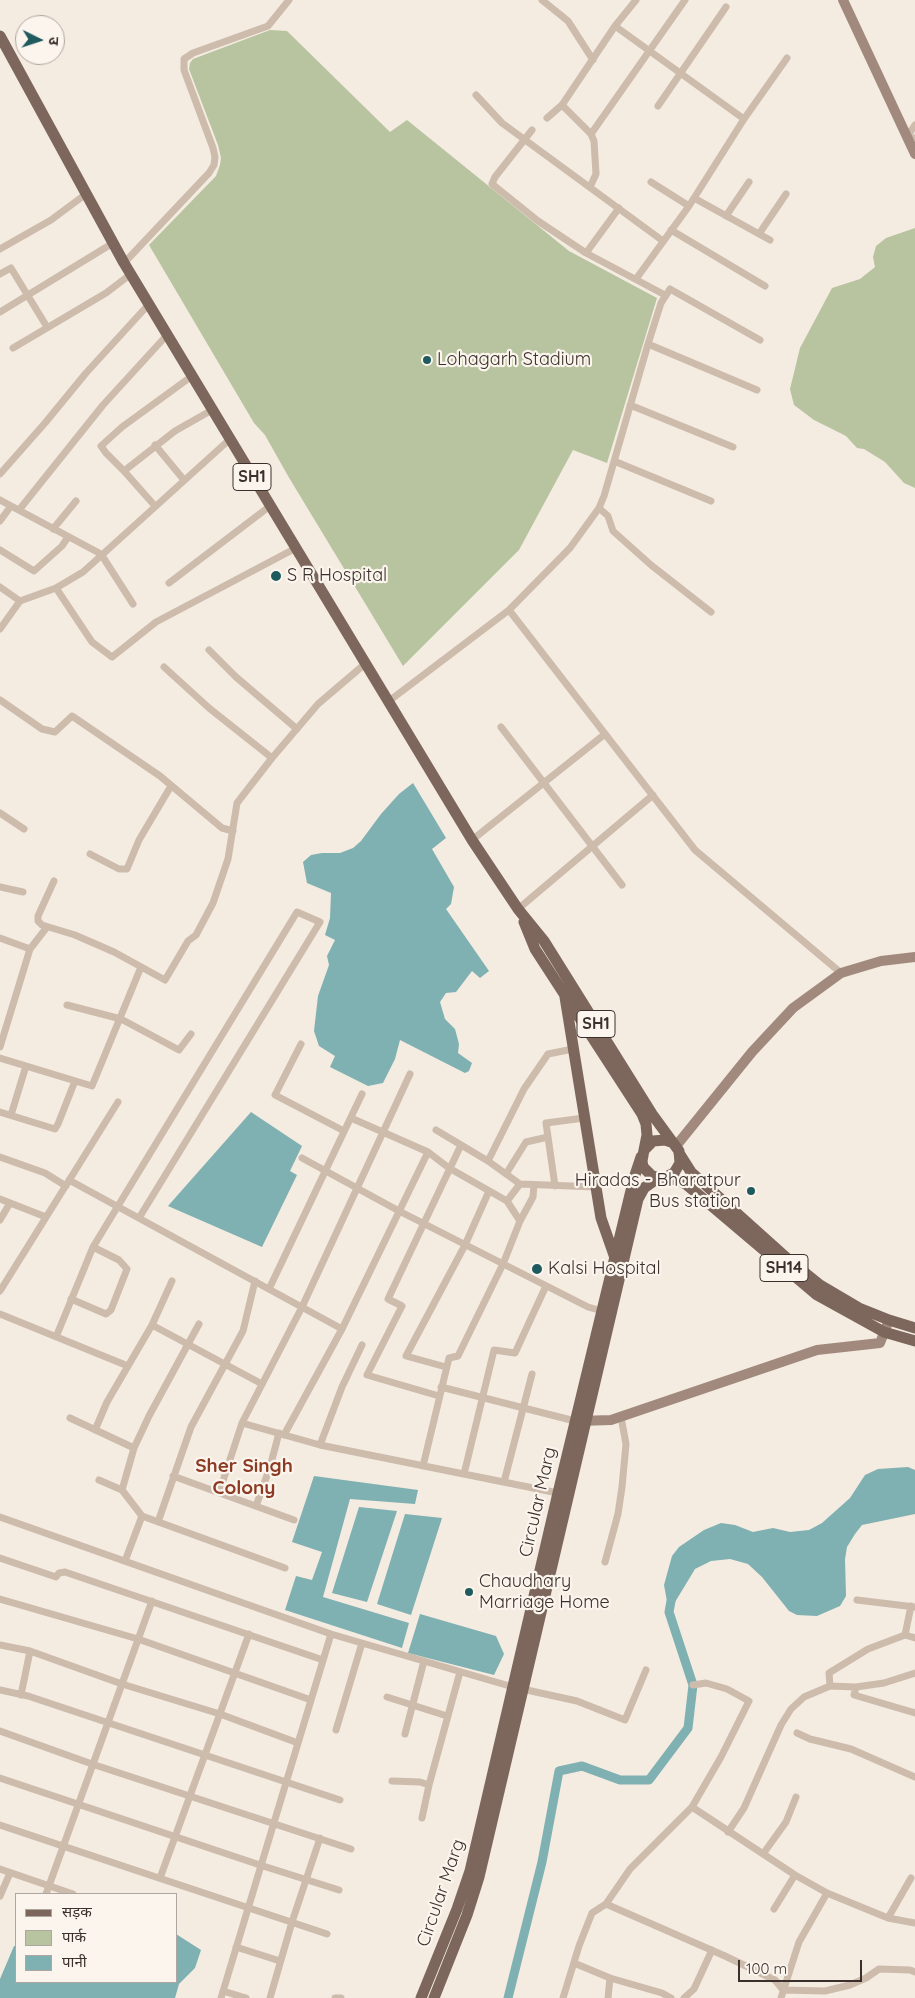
<!DOCTYPE html>
<meta charset="utf-8">
<style>
body{margin:0}
#map{position:relative;width:915px;height:1998px;overflow:hidden;background:#f4ebe1;font-family:Quicksand,"Noto Sans Devanagari",sans-serif}
canvas{display:block}
.legend{position:absolute;left:15px;top:1893px;width:162px;height:90px;box-sizing:border-box;background:#fbf5ee;border:1px solid #aea6a0;margin:0;padding:6px 9px;list-style:none;font-size:15px;color:#3b302b}
.legend li{display:flex;align-items:center;gap:10px;height:25px}
.legend b{width:25px;border:1px solid #aea6a0}
.north{position:absolute;left:15px;top:15px;width:50px;height:50px;box-sizing:border-box;background:#fbf5ee;border:1px solid #aea6a0;border-radius:50%;rotate:94deg;font-size:14px;font-weight:700;line-height:20px;text-align:center;color:#3b302b}
.north::after{content:'';display:block;margin:auto;width:18px;height:22px;background:#1f5a5e;clip-path:polygon(50% 0,100% 100%,50% 72%,0 100%)}
.scale{position:absolute;left:738px;top:1960px;width:124px;height:22px;box-sizing:border-box;border:2px solid #3b302b;border-top:0;padding-left:6px;font-size:15px;line-height:18px;white-space:nowrap;color:#3b302b;-webkit-text-stroke:4px #fbf5ee;paint-order:stroke}
</style>
<div id="map">
<canvas width="915" height="1998"></canvas>
<ul class="legend">
<li><b style="height:6px;background:#7d675c"></b>सड़क</li>
<li><b style="height:14px;background:#b8c4a0"></b>पार्क</li>
<li><b style="height:14px;background:#7fb0b2"></b>पानी</li>
</ul>
<div class="north">उ</div>
<div class="scale">100 m</div>
</div>
<script>
const ctx = document.querySelector('canvas').getContext('2d');
ctx.lineJoin = 'round';
function fillPath(path, color) {
  ctx.fillStyle = color;
  ctx.fill(path, 'evenodd');
}
function poly(rows) {
  const path = new Path2D();
  for (const r of rows) {
    path.moveTo(r[0], r[1]);
    for (let i = 2; i < r.length; i += 2) path.lineTo(r[i], r[i + 1]);
  }
  return path;
}
function strokePath(path, color, width, dash) {
  ctx.strokeStyle = color;
  ctx.lineWidth = width;
  ctx.lineCap = dash ? 'butt' : 'round';
  ctx.setLineDash(dash || []);
  ctx.stroke(path);
}
function drawText(font, color, halo, rows, align = 'center') {
  ctx.font = font + ' Quicksand,sans-serif';
  ctx.lineWidth = 4.5;
  ctx.setLineDash([]);
  ctx.textBaseline = 'middle';
  ctx.strokeStyle = halo;
  ctx.fillStyle = color;
  for (const [text, x, y, turn = 0] of rows) {
    ctx.save();
    ctx.translate(x, y);
    ctx.rotate((+turn || 0) * Math.PI / 180);
    ctx.textAlign = isNaN(turn) ? turn : align;
    if (halo) ctx.strokeText(text, 0, 0);
    ctx.fillText(text, 0, 0);
    ctx.restore();
  }
}
fillPath(poly([
 [270,30,287,31,390,132,407,120,569,251,657,298,607,463,573,450,519,550,403,666,288,476,265,435,254,423,149,245,216,176,220,165,221,158,218,145,189,69,190,63,193,59],
 [915,228,915,488,904,483,885,462,864,449,857,448,846,436,814,420,794,405,790,389,800,348,832,288,860,279,875,267,873,257,876,246,886,238]
]), '#b8c4a0');
fillPath(poly([
 [413,783,446,838,432,849,454,887,451,904,446,909,489,971,480,978,472,971,456,992,446,993,440,1002,445,1019,455,1029,459,1044,458,1053,472,1063,469,1071,465,1073,400,1040,395,1059,383,1083,368,1086,330,1067,335,1056,319,1046,314,1031,318,996,329,965,327,956,335,940,325,935,330,918,331,893,307,883,303,862,311,855,322,853,340,853,353,848,361,841,381,814,399,794],
 [251,1112,302,1146,290,1171,297,1175,262,1247,168,1206],
 [908,1467,915,1470,915,1514,862,1525,855,1534,847,1547,845,1559,846,1596,840,1606,817,1616,797,1615,789,1611,762,1577,748,1564,730,1559,711,1561,695,1569,669,1612,664,1585,672,1556,679,1547,704,1530,721,1523,735,1525,753,1532,773,1528,790,1532,809,1530,822,1523,850,1498,865,1475,878,1469],
 [314,1476,418,1490,415,1504,350,1499,323,1597,409,1623,402,1648,285,1610,296,1576,312,1580,322,1552,292,1542],
 [359,1507,397,1511,367,1602,332,1593],
 [405,1514,442,1518,411,1615,377,1604],
 [420,1614,496,1636,504,1654,494,1675,408,1653],
 [176,1934,201,1950,195,1968,179,1984,175,1998,0,1998,0,1979,14,1946,16,1946,16,1982,176,1982]
]), '#7fb0b2');
strokePath(poly([
 [508,1998,542,1862,559,1771,582,1766,620,1780,649,1780,688,1728,693,1685,669,1612,671,1601]
]), '#7fb0b2', 9);
strokePath(poly([
 [542,0,568,21,593,60],
 [615,26,744,119],
 [476,95,502,123,663,241],
 [562,105,591,134,594,141,596,174,590,187],
 [658,106,726,7],
 [547,118,562,105,615,26,636,0],
 [915,125,907,137,915,138],
 [532,130,495,177,492,184,538,221,586,253,665,295],
 [591,134,685,0],
 [651,182,689,206],
 [694,198,770,240],
 [726,216,749,182],
 [671,230,765,286],
 [759,234,786,194],
 [0,249,51,220,86,194],
 [586,253,619,208],
 [124,263,209,173,214,165,215,157,213,148,184,70,184,59,193,53,268,26,289,0],
 [0,274,11,268,47,327],
 [636,279,689,206,744,119,787,58],
 [0,312,113,243],
 [648,344,757,390],
 [13,348,106,293,131,274],
 [630,405,733,447],
 [155,445,184,480],
 [614,461,711,501],
 [124,471,175,431,212,410],
 [0,474,45,423,86,373,149,304],
 [0,500,101,554,133,604],
 [155,506,124,471,106,453,101,446,122,427,192,376],
 [599,508,608,516,613,531,651,565,711,612],
 [19,510,103,405,167,335],
 [0,521,11,506],
 [53,529,76,501],
 [0,550,34,571,62,546,68,537],
 [169,583,270,506],
 [0,587,20,601],
 [56,588,92,642,112,657,156,622,296,548],
 [509,610,695,850,841,973],
 [0,629,20,601,56,588,83,572,229,440],
 [209,650,236,677,297,729],
 [164,667,209,708,272,758],
 [0,700,42,729,55,732,72,716,160,776,222,828,233,831],
 [389,701,509,610,570,548,599,508,604,496,648,344,661,303,670,289,760,340],
 [501,727,622,885],
 [0,813,24,829],
 [472,840,605,734],
 [90,854,119,869,127,869,139,840,171,786],
 [54,881,38,916,38,921,42,925,75,935,114,952,165,980,188,941,196,935,213,903,228,859,237,803,272,758,318,704,366,663],
 [0,887,23,892],
 [518,909,653,795],
 [0,938,30,949],
 [67,1005,121,1019,179,1050,191,1034],
 [301,1044,275,1095,344,1131],
 [0,1047,30,949,47,927],
 [0,1058,92,1086,141,967],
 [410,1074,302,1307,242,1423,320,1445,558,1493],
 [0,1112,55,1129,58,1124,75,1081],
 [11,1115,26,1066],
 [351,1118,428,1152,449,1168,507,1201,520,1221],
 [436,1130,488,1161,520,1184,596,1187],
 [0,1157,45,1173,66,1186],
 [302,1158,399,1211,588,1307,606,1312],
 [488,1161,524,1089,548,1054,573,1049],
 [506,1174,526,1142,548,1137],
 [69,1180,342,1329],
 [555,1186,546,1123,584,1118],
 [0,1199,46,1217],
 [507,1201,520,1184],
 [0,1220,10,1203],
 [269,1289,362,1094],
 [0,1291,118,1102],
 [71,1299,106,1314,111,1310,127,1269,119,1260,93,1247],
 [0,1314,128,1366],
 [152,1325,262,1384],
 [56,1337,93,1247,297,912,320,922,139,1218],
 [446,1367,406,1356,465,1245,489,1191],
 [441,1387,575,1421],
 [439,1396,367,1375,402,1306,388,1299,461,1145],
 [70,1418,134,1448],
 [95,1430,107,1402,152,1325,172,1281],
 [284,1435,342,1329,428,1152],
 [320,1445,342,1387,362,1345],
 [423,1466,449,1358,458,1356,503,1264,520,1221,533,1197,534,1185],
 [464,1474,494,1350,515,1353,546,1286],
 [173,1476,294,1520],
 [99,1480,122,1490,142,1516,285,1568],
 [504,1482,532,1374],
 [122,1490,134,1448,149,1416,199,1324],
 [219,1493,242,1423],
 [256,1506,270,1467,279,1433],
 [0,1517,331,1634,513,1687,577,1701,625,1720,646,1670],
 [158,1522,191,1427,243,1331,255,1281],
 [0,1558,56,1577,59,1573,65,1572,323,1660],
 [125,1561,142,1516],
 [605,1562,618,1514,622,1487,626,1444,621,1417],
 [0,1599,138,1639,311,1700],
 [857,1600,915,1607],
 [905,1635,915,1638],
 [0,1645,30,1651,122,1684,220,1714,298,1743],
 [830,1686,829,1673,868,1649,905,1635,911,1606],
 [856,1687,854,1695,915,1713],
 [0,1690,28,1696,340,1800],
 [21,1695,30,1651],
 [387,1697,447,1716],
 [336,1730,362,1643],
 [0,1731,92,1764,351,1849],
 [797,1733,810,1739,851,1749,915,1777],
 [405,1734,424,1661],
 [0,1778,260,1865,339,1890],
 [392,1781,420,1782,429,1785],
 [692,1807,795,1875,827,1893,888,1918,915,1923],
 [422,1818,429,1785,460,1672],
 [0,1825,327,1934],
 [728,1832,744,1808,781,1725,791,1709,804,1697,830,1686,856,1687,884,1683,915,1673],
 [763,1854,786,1822,796,1797],
 [0,1869,73,1894],
 [160,1878,249,1634],
 [46,1894,152,1601],
 [0,1896,10,1873],
 [606,1904,725,1956,775,1980,783,1990,825,1991,850,1985,866,1978,879,1969,910,1970,915,1972],
 [774,1909,795,1875],
 [888,1918,911,1878],
 [236,1947,280,1961],
 [574,1963,610,1978,662,1993,671,1998],
 [223,1991,246,1998],
 [221,1998,331,1634],
 [270,1998,292,1922,320,1838],
 [335,1998,341,1998],
 [563,1998,579,1946,592,1913,606,1904,630,1869,692,1807,721,1757,749,1701,727,1689,706,1683,693,1685],
 [608,1998,610,1978],
 [684,1998,694,1989,712,1950],
 [781,1998,799,1942,827,1893]
]), '#cdbbac', 7);
strokePath(poly([
 [843,0,915,154],
 [676,1146,752,1052,793,1008,841,973,881,961,915,957],
 [579,1421,611,1420,817,1350,880,1343,889,1320]
]), '#a18a7d', 10);
strokePath(poly([
 [0,36,124,263,472,840,518,909,544,941,652,1114,679,1151,680,1163,674,1173,664,1178,652,1176,643,1167,642,1161,644,1150,653,1141,665,1140,671,1142],
 [524,922,535,949,642,1114,646,1124,647,1135,644,1150],
 [565,997,601,1218,615,1258],
 [679,1153,691,1172,789,1260,820,1285,859,1308,889,1320,915,1328],
 [664,1178,678,1180,687,1185,817,1295,884,1332,915,1341],
 [421,1998,457,1909,470,1871,558,1493,634,1178,641,1157],
 [434,1998,467,1915,479,1877,638,1199,644,1188,658,1178]
]), '#7d675c', 11);
for (const [x, y, r, color] of [
 [427,360,5,"#1f5a5e"],
 [276,576,6,"#1f5a5e"],
 [751,1191,5,"#1f5a5e"],
 [537,1269,6,"#1f5a5e"],
 [469,1592,5,"#1f5a5e"]
]) {
  const dot = new Path2D();
  dot.arc(x, y, r, 0, 2 * Math.PI);
  ctx.fillStyle = color;
  ctx.fill(dot);
  strokePath(dot, '#fbf5ee', 2);
}
for (const [x, y, w] of [
 [252,477,38],
 [596,1024,38],
 [784,1268,48]
]) {
  const box = new Path2D();
  box.roundRect(x - w / 2, y - 13.5, w, 27, 4);
  ctx.fillStyle = '#fbf5ee';
  ctx.fill(box);
  strokePath(box, '#3b302b', 1);
}
drawText('bold 16px', '#3b302b', null, [
 ["SH1",252,477],
 ["SH1",596,1024],
 ["SH14",784,1268]
]);
drawText('18px', '#3b302b', '#fbf5ee', [
 ["Lohagarh Stadium",437,360],
 ["S R Hospital",287,576],
 ["Hiradas - Bharatpur",741,1181,"right"],
 ["Bus station",741,1202,"right"],
 ["Kalsi Hospital",548,1269],
 ["Chaudhary",479,1582],
 ["Marriage Home",479,1603]
], 'left');
drawText('18px', '#3b302b', '#fbf5ee', [
 ["Circular Marg",538,1502,-77],
 ["Circular Marg",441,1893,-71]
]);
drawText('bold 19px', '#8c3b22', '#fbf5ee', [
 ["Sher Singh",244,1466],
 ["Colony",244,1488]
]);
</script>
